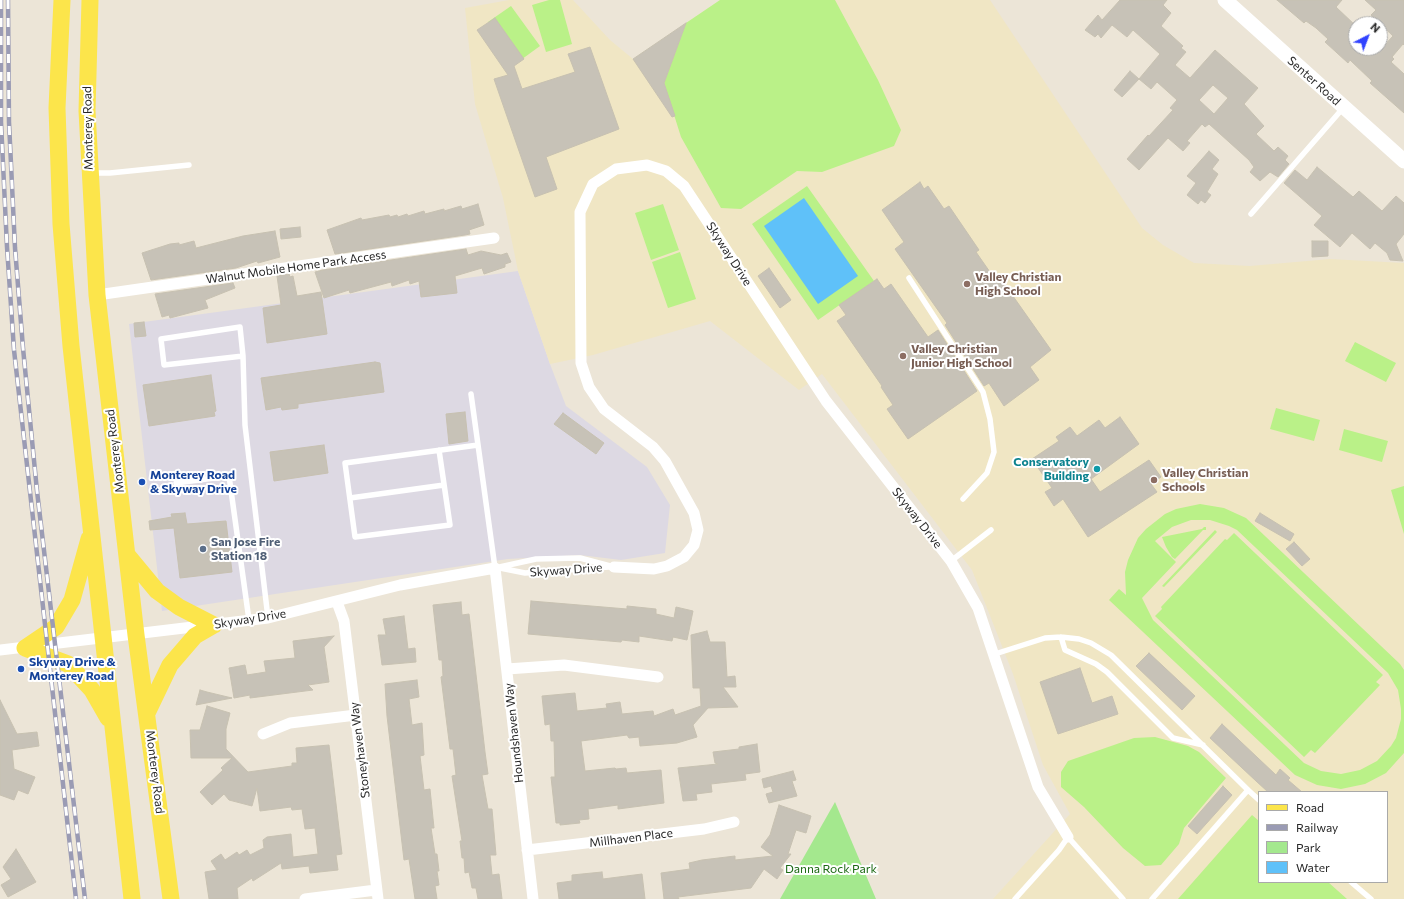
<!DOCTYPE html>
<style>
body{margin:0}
#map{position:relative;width:1404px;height:899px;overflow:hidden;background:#ece5d7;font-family:Commissioner,sans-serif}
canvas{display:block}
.legend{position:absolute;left:1258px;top:791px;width:130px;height:92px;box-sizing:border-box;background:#fff;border:1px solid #a9a9a9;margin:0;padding:5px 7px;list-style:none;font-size:12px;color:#272727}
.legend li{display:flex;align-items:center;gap:8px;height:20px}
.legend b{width:20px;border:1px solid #a9a9a9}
.north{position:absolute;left:1348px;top:16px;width:40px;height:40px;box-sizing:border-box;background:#fff;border:1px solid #a9a9a9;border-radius:50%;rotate:42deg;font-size:11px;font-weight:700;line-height:16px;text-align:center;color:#272727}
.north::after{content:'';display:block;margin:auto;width:14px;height:18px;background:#3143ff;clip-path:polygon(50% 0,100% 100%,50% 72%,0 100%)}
</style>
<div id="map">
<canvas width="1404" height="899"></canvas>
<ul class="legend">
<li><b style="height:5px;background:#fce54b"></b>Road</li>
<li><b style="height:5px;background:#9a9bb4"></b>Railway</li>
<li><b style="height:11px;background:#a4e88e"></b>Park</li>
<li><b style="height:11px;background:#5fc1f9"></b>Water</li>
</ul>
<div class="north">N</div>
</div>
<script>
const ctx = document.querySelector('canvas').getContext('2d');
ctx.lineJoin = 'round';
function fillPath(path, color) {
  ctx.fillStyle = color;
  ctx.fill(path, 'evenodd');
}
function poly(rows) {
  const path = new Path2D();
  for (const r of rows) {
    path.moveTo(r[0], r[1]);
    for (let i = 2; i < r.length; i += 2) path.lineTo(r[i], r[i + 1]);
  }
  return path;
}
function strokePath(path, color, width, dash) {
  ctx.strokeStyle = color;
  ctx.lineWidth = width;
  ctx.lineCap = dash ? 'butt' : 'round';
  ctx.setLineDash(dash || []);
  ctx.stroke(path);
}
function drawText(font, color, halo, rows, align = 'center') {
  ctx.font = font + ' Commissioner,sans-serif';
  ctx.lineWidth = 4;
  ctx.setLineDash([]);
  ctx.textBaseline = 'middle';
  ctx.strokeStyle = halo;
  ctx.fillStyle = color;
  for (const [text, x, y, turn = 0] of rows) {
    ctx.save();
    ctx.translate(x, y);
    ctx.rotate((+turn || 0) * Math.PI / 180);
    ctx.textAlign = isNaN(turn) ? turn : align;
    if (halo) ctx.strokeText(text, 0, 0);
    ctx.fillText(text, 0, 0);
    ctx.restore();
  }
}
fillPath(poly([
 [518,271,550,364,566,406,647,467,670,505,665,553,621,560,580,555,508,559,162,611,129,324]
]), '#ddd9e3');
fillPath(poly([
 [509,0,573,0,610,40,633,59,720,0,990,0,1142,228,1163,245,1194,263,1250,266,1330,259,1404,263,1404,899,993,899,1070,814,1043,765,1013,674,972,570,822,374,799,390,710,321,593,355,550,364,518,271,503,198,475,104,465,8],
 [1259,792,1387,792,1387,882,1259,882]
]), '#f0e6c4');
fillPath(poly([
 [835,802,876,899,780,899]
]), '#a4e88e');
fillPath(poly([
 [549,0,560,0,572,44,546,52,532,5],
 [720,0,835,0,878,80,901,130,894,146,822,172,797,171,741,209,721,208,681,137,664,83,686,23],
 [511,6,540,46,518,62,488,22],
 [807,186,874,281,818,320,752,224],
 [663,204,679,250,651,260,635,213],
 [680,252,696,299,668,308,652,262],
 [1355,342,1396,363,1386,382,1345,361],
 [1276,408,1320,420,1314,441,1270,429],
 [1344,429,1388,441,1382,462,1339,450],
 [1404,486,1404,534,1391,490],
 [1200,504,1224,508,1246,518,1400,664,1404,670,1404,753,1386,773,1365,784,1341,789,1317,785,1295,775,1109,600,1119,589,1126,595,1125,572,1128,560,1138,538,1146,529,1165,514,1176,509],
 [1191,520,1210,520,1229,526,1237,530,1388,673,1398,690,1401,709,1401,719,1396,738,1391,746,1377,761,1360,770,1341,774,1321,771,1304,763,1153,620,1142,598,1176,562,1155,541,1172,527],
 [1204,527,1206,527,1206,530,1203,530,1175,559,1172,557,1166,547,1162,537,1202,529],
 [1215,530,1217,532,1164,587,1162,586],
 [1234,533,1383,675,1376,682,1380,685,1315,753,1311,750,1304,757,1155,616,1162,609,1161,607,1225,539,1227,540],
 [1155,737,1188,746,1199,752,1226,778,1184,828,1179,844,1161,865,1145,866,1123,848,1084,807,1061,787,1061,772,1068,761,1134,738],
 [1252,815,1259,821,1259,882,1328,882,1347,899,1178,899]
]), '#baf188');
fillPath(poly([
 [804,198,858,276,818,304,764,226]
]), '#5fc1f9');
const building = poly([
 [1120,0,1167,0,1163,5,1171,13,1161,26,1183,46,1181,48,1186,52,1175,65,1190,78,1215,50,1258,88,1244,104,1264,126,1256,134,1274,151,1278,147,1288,156,1285,160,1289,164,1278,177,1270,172,1260,181,1250,172,1254,167,1249,160,1209,124,1205,127,1202,124,1187,141,1190,143,1183,151,1168,138,1139,170,1127,159,1148,135,1149,136,1173,110,1170,108,1177,100,1157,82,1151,89,1139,79,1160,54,1133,30,1127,37,1112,25,1101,38,1098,34,1095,37,1085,30,1098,15,1102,20,1120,0],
 [1213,85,1228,98,1214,114,1199,100,1213,85],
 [1277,0,1342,0,1336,7,1356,26,1356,48,1382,48,1393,36,1371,15,1376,10,1365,0,1404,0,1404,45,1403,44,1392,57,1394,59,1391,62,1404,74,1404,113,1370,83,1372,81,1350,60,1348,63,1325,42,1328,39,1316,28,1306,21,1304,23,1277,0],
 [495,18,524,59,514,66,522,89,575,72,568,54,590,47,619,129,546,157,557,189,535,197,494,79,508,75,477,30,495,18],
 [686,23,664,83,675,116,672,117,633,59,686,23],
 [1130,71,1139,79,1122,97,1114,90,1130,71],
 [1209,151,1219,160,1212,169,1218,174,1207,192,1211,195,1205,203,1201,200,1198,204,1187,195,1196,183,1187,176,1209,151],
 [1317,167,1353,197,1359,191,1382,211,1396,196,1404,203,1404,234,1396,244,1403,261,1390,260,1387,253,1375,243,1370,249,1352,233,1340,247,1314,225,1322,216,1284,183,1295,170,1307,180,1317,167],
 [920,182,924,189,928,186,944,209,949,206,979,250,976,252,992,275,996,272,1051,350,1030,367,1039,380,1004,406,989,383,984,386,945,325,947,323,895,249,904,242,882,210,920,182],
 [478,204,484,225,469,230,470,234,465,235,335,254,327,230,361,218,362,220,389,215,390,217,397,215,398,217,407,214,408,216,424,211,425,214,444,209,444,211,461,206,462,209,478,204],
 [300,227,301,237,281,239,280,229,300,227],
 [275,231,280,257,258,263,257,261,236,268,151,280,142,253,170,244,179,243,179,245,194,241,196,248,243,236,275,231],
 [1312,241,1328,241,1328,256,1312,257,1312,241],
 [466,249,468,255,481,251,501,255,507,253,511,262,505,264,505,267,484,274,482,268,455,276,457,293,421,297,419,281,410,284,409,280,392,286,391,282,350,293,349,290,324,298,315,272,323,270,466,249],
 [769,268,791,300,780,308,758,276,769,268],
 [289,274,290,277,293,276,297,296,321,292,327,334,267,343,263,308,281,305,277,276,289,274],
 [877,279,884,289,891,284,928,337,938,330,977,391,908,439,887,409,893,405,881,387,882,386,837,321,846,315,839,305,877,279],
 [233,283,235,288,205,300,208,308,170,318,169,315,162,317,155,294,233,283],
 [144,322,146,336,135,337,134,323,144,322],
 [375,362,380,363,384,392,298,404,298,408,282,410,281,407,266,410,261,378,375,362],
 [211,375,216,411,214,412,215,416,149,426,143,385,211,375],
 [465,412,468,441,449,444,446,414,465,412],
 [563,413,604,443,596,454,554,424,563,413],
 [1120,417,1139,444,1091,479,1100,492,1149,460,1161,477,1151,484,1157,492,1088,537,1063,499,1054,506,1045,492,1052,488,1032,459,1059,441,1056,437,1070,427,1077,436,1099,420,1105,428,1120,417],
 [324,445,328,473,274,481,270,452,324,445],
 [185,513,187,524,226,521,232,572,180,578,174,528,150,530,149,521,172,517,171,514,185,513],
 [1260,513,1294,534,1290,541,1255,521,1260,513],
 [1294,542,1310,559,1302,566,1286,549,1294,542],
 [531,601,627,609,627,606,656,609,656,614,674,618,676,607,693,611,687,640,673,637,672,641,639,636,639,642,622,640,621,642,528,634,531,601],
 [461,602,462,615,469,614,485,752,488,774,482,775,488,809,492,809,496,855,490,855,492,875,499,874,502,899,478,899,476,888,472,888,470,877,469,872,465,873,464,858,462,858,460,841,462,841,452,776,456,775,453,749,450,749,441,677,443,676,442,660,439,660,433,605,461,602],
 [404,616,408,649,415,648,416,662,382,665,378,635,386,635,383,619,404,616],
 [707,631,710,642,725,642,727,677,735,676,736,687,723,687,738,707,708,708,693,725,697,737,677,743,640,746,639,737,629,738,627,735,581,741,585,771,615,768,616,769,626,768,627,773,661,770,664,803,618,809,618,805,588,809,589,819,579,820,580,823,560,825,560,823,556,823,551,777,555,777,554,741,551,741,550,724,545,725,542,696,575,693,577,711,607,708,606,704,620,702,622,714,653,711,654,716,673,709,675,715,701,706,700,688,693,688,691,635,707,631],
 [334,636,324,647,329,682,308,685,313,690,250,698,250,695,234,698,229,668,245,665,247,675,266,672,264,661,295,658,293,641,334,636],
 [1149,653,1195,696,1182,710,1136,666,1149,653],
 [1080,668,1092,703,1112,696,1118,714,1058,734,1040,682,1080,668],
 [417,680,419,697,409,699,412,725,422,723,424,755,420,756,424,790,430,789,434,828,431,828,435,854,437,854,439,871,437,871,439,885,435,886,437,899,415,899,409,859,404,860,387,716,385,684,417,680],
 [200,690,207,692,232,698,196,705,200,690],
 [0,700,17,734,37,732,39,746,12,750,14,769,35,777,28,794,18,790,14,800,0,795,0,700],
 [207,706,230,713,226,729,226,749,248,772,292,766,292,763,297,763,296,748,329,745,342,854,336,855,338,870,310,873,309,866,282,869,281,863,253,881,252,878,237,888,238,899,209,899,205,872,217,870,211,861,221,854,225,860,237,852,239,855,247,850,250,855,264,848,263,840,267,837,291,834,293,857,318,854,315,828,305,829,302,809,292,810,291,807,260,811,257,788,252,806,229,800,224,794,212,805,200,792,223,770,221,768,232,758,191,758,190,730,200,730,207,706],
 [1222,724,1276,775,1280,769,1290,778,1288,780,1302,792,1268,792,1256,781,1210,738,1222,724],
 [757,744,760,772,745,774,746,780,711,784,712,792,696,794,697,800,683,801,678,768,718,764,715,763,713,752,739,749,739,747,757,744],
 [793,771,796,780,792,781,797,796,769,803,766,794,773,792,771,786,764,788,762,779,793,771],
 [1223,786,1232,795,1197,834,1188,826,1223,786],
 [779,805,811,816,806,833,796,830,788,854,791,854,780,868,783,870,777,879,764,869,751,888,678,897,679,899,664,899,661,873,690,869,689,863,702,860,735,856,735,860,773,856,761,847,770,835,779,805],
 [16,849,36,882,8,897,1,885,11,879,3,867,16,849],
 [602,872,603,879,642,874,645,899,559,899,557,883,572,881,572,875,602,872]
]);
fillPath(building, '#c7c2b7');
strokePath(building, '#c7c1b1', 1);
strokePath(poly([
 [92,173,110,173,189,165],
 [1251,214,1344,107],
 [909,278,983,392,990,419,994,452,987,473,963,499],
 [243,356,164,365,161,339,240,327,243,356,245,425,268,618],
 [471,394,495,568],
 [439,450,450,525,355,537,345,463,478,445],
 [176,483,229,476,249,620],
 [350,498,444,485],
 [951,561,991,530],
 [495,568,536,559,580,558,614,567],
 [500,568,525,573,609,567],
 [1061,637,1065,650,1096,664,1107,672,1173,738,1203,745],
 [995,654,1045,638,1061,637,1079,639,1091,643,1111,655,1248,790,1152,899],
 [1248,790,1259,800],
 [1351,882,1371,899],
 [1015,899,1059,850,1068,837,1123,899]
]), '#fff', 5.5);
strokePath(poly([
 [97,295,494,238],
 [614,567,654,569,667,566,684,557,694,545,698,530,694,513,665,461,653,447,604,409,589,387,581,363,580,212,593,184,616,169,647,165,666,171,684,186,826,401,951,561,978,608,1038,787,1068,837],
 [337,602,344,621,378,899],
 [0,650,268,618,400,585,495,568,533,899],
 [507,669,564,665,658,677],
 [263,734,290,723,356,715],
 [527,850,704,829,734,822],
 [305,899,376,890]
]), '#fff', 11);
strokePath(poly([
 [1225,0,1404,161]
]), '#fff', 15);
strokePath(poly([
 [62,0,57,108,61,224,71,346,132,899],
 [90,0,87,111,97,295,136,635,171,899],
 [128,556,157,591,179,607,214,625],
 [25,648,56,627,72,600,89,539],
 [25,648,68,664,92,690,108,718],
 [147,713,170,665,195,636,214,625]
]), '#fce54b', 17);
const rail = poly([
 [1,0,1,122,7,247,14,350,76,899],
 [8,0,9,122,15,248,23,348,37,491,85,899]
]);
strokePath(rail, '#9a9bb4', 4.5);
strokePath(rail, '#fff', 3, [9]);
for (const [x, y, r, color] of [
 [967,284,4,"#8d6e63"],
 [903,356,4,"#8d6e63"],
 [1097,469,4,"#0f9aa8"],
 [1154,480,4,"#8d6e63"],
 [142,482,4,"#1a4fb4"],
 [203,549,4,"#5c6f8a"],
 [21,669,4,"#1a4fb4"]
]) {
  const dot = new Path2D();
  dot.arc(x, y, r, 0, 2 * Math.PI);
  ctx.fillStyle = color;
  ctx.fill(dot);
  strokePath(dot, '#fff', 1.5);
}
drawText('12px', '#272727', '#fff', [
 ["Senter Road",1314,81,42],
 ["Monterey Road",88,128,-91],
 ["Skyway Drive",729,254,57],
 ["Walnut Mobile Home Park Access",296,267,-8],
 ["Monterey Road",115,451,-97],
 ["Skyway Drive",917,518,52],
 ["Skyway Drive",566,570,-4],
 ["Skyway Drive",250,619,-9],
 ["Houndshaven Way",514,733,-96],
 ["Stoneyhaven Way",360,750,-97],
 ["Monterey Road",155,772,83],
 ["Millhaven Place",631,838,-7]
]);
drawText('bold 12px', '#785e54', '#fff', [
 ["Valley Christian",975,277],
 ["High School",975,291],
 ["Valley Christian",911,349],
 ["Junior High School",911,363],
 ["Valley Christian",1162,473],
 ["Schools",1162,487]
], 'left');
drawText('bold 12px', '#0d838f', '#fff', [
 ["Conservatory",1089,462],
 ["Building",1089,476]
], 'right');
drawText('bold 12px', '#164399', '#fff', [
 ["Monterey Road",150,475],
 ["& Skyway Drive",150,489],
 ["Skyway Drive &",29,662],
 ["Monterey Road",29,676]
], 'left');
drawText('bold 12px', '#4e5e75', '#fff', [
 ["San Jose Fire",211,542],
 ["Station 18",211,556]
], 'left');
drawText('12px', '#1c6913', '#fff', [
 ["Danna Rock Park",831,869]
]);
</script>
